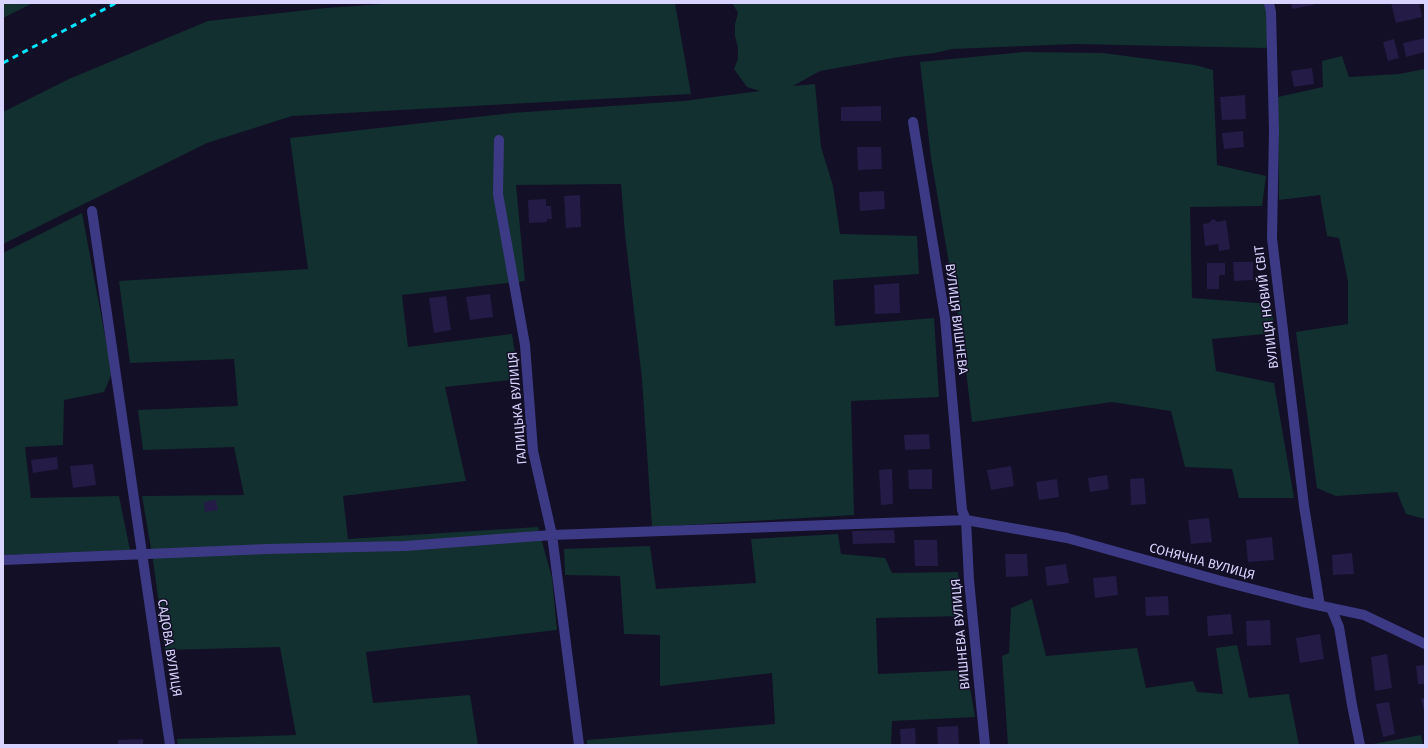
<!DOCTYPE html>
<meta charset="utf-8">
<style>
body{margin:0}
#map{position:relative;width:1428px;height:748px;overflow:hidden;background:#130f26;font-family:"Fira Sans",sans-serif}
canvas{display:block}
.frame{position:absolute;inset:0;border:4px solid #d9d4ff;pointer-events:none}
</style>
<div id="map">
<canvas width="1428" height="748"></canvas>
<div class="frame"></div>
</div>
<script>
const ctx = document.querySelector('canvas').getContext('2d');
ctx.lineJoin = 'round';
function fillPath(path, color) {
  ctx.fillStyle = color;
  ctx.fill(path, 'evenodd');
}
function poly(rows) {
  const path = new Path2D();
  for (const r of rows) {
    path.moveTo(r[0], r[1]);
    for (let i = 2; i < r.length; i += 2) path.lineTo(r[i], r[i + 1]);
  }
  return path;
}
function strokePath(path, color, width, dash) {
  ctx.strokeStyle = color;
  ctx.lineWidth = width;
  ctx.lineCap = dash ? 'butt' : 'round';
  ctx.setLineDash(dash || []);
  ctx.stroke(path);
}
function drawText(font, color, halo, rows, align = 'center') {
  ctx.font = font + ' "Fira Sans",sans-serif';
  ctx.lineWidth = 3;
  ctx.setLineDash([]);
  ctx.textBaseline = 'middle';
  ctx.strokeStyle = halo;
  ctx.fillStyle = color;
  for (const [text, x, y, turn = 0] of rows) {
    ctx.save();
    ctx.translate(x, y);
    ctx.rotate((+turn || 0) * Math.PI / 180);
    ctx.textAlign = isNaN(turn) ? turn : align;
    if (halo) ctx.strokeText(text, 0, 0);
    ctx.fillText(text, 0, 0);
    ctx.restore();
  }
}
fillPath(poly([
 [3,3,33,3,3,18],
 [397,3,675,3,691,94,292,116,207,143,3,244,3,112,69,79,208,21,326,8],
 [732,3,1268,3,1269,43,1266,48,1075,44,952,49,935,53,899,57,820,71,793,86,815,84,821,147,833,186,840,234,917,236,919,274,833,280,835,326,934,318,939,397,851,401,854,515,652,527,642,379,625,234,621,184,516,185,525,281,402,295,408,347,512,334,519,379,445,387,466,481,343,496,348,539,538,527,552,578,557,630,366,652,373,703,470,695,478,745,178,745,177,739,296,735,280,647,165,650,153,560,142,496,244,495,234,447,143,450,138,410,238,406,234,359,130,363,119,281,308,269,290,138,512,113,683,101,760,91,747,87,734,69,738,59,738,48,735,36,735,24,738,13],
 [1024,52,1103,53,1195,65,1213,70,1217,165,1266,176,1262,206,1190,207,1192,298,1271,304,1275,333,1212,339,1216,371,1274,383,1294,498,1239,498,1232,469,1185,467,1171,411,1112,402,972,422,963,345,931,158,920,62],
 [1342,56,1349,77,1399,74,1425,69,1425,519,1406,514,1397,492,1336,496,1317,488,1296,332,1348,324,1348,281,1339,238,1327,236,1320,195,1279,200,1278,97,1323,87,1322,61],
 [82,213,112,373,104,392,64,400,63,445,25,447,31,498,119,496,130,550,3,555,3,253],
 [838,534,841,554,885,558,892,573,958,572,963,616,876,618,878,674,967,670,975,717,892,721,891,745,587,745,587,740,775,724,772,673,660,686,660,635,624,634,620,576,565,575,564,549,650,546,656,589,756,583,751,539],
 [1032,599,1046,656,1137,648,1146,688,1193,681,1197,692,1223,694,1216,648,1237,645,1249,698,1289,694,1299,745,1008,745,1002,656,1009,653,1011,608],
 [1421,735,1423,745,1374,745,1373,744]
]), '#12302f');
fillPath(poly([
 [1291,3,1313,3,1314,5,1292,9],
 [1391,3,1419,3,1422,17,1396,23],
 [1425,38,1425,52,1406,57,1403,43],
 [1394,39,1399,58,1388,61,1383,42],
 [1312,68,1314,84,1294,87,1291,71],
 [1245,95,1246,119,1222,120,1220,97],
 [881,106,881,121,841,121,841,107],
 [1243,131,1244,147,1224,149,1222,133],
 [857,147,881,147,882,169,858,170],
 [884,191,885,209,860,211,859,192],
 [580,195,581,227,566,228,564,196],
 [546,199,546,206,551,206,552,219,547,219,547,222,529,223,528,200],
 [1213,219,1218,222,1226,220,1230,249,1219,251,1218,244,1205,246,1203,224,1209,223],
 [1233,262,1253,262,1253,280,1234,281],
 [1207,263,1225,263,1225,275,1219,275,1219,289,1207,289],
 [899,283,900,313,875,314,874,285],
 [490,294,493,317,470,320,466,297],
 [446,296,451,330,434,333,429,298],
 [929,434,930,449,905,450,904,435],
 [57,457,58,469,33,473,31,460],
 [93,464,96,485,73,488,70,466],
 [1011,466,1014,486,991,490,987,470],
 [892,469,893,504,881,505,879,470],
 [932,469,932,489,909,489,908,470],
 [1107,475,1109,489,1090,492,1088,478],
 [1144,478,1146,504,1131,505,1130,479],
 [1057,479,1059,497,1039,500,1036,482],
 [216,500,218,510,205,512,204,502],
 [1209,518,1212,542,1191,544,1188,520],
 [894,530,895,543,853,544,852,531],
 [1272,537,1274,560,1248,562,1246,540],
 [914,540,937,540,938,566,915,566],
 [1352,553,1354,574,1333,575,1332,555],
 [1005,554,1027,554,1028,576,1006,577],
 [1066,564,1069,583,1047,586,1045,567],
 [1116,576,1118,595,1095,598,1093,578],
 [1168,596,1169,615,1146,616,1145,597],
 [1231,614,1233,634,1208,636,1207,616],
 [1270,620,1271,645,1247,646,1246,621],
 [1320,634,1324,659,1300,663,1296,638],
 [1387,654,1392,688,1375,691,1371,657],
 [1425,665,1425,684,1418,684,1416,666],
 [1425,698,1425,711,1424,711,1421,699],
 [1389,702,1395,734,1383,737,1376,704],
 [958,726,959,745,938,745,937,727],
 [915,728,916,745,901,745,900,729],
 [143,739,143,745,118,745,118,740]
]), '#241b47');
strokePath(poly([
 [1269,3,1271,12,1274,130,1272,238,1304,506,1320,606],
 [913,122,945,318,962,510,966,520,969,580,985,745],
 [499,140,498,194,525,345,533,451,552,535,579,745],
 [92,211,170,745],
 [3,560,267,549,405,546,552,535,966,520,1067,538,1225,582,1303,602,1364,615,1425,644],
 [1331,608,1339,627,1352,705,1360,745]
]), '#3d3a85', 10);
strokePath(poly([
 [3,63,116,3]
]), '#00e5ff', 3, [6, 5]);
drawText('13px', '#d9d4ff', '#130f26', [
 ["ВУЛИЦЯ НОВИЙ СВІТ",1267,307,-97],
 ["ВУЛИЦЯ ВИШНЕВА",956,319,83],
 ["ГАЛИЦЬКА ВУЛИЦЯ",518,408,-95],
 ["СОНЯЧНА ВУЛИЦЯ",1202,562,15],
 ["ВИШНЕВА ВУЛИЦЯ",961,634,-95],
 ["САДОВА ВУЛИЦЯ",169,648,81]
]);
</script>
